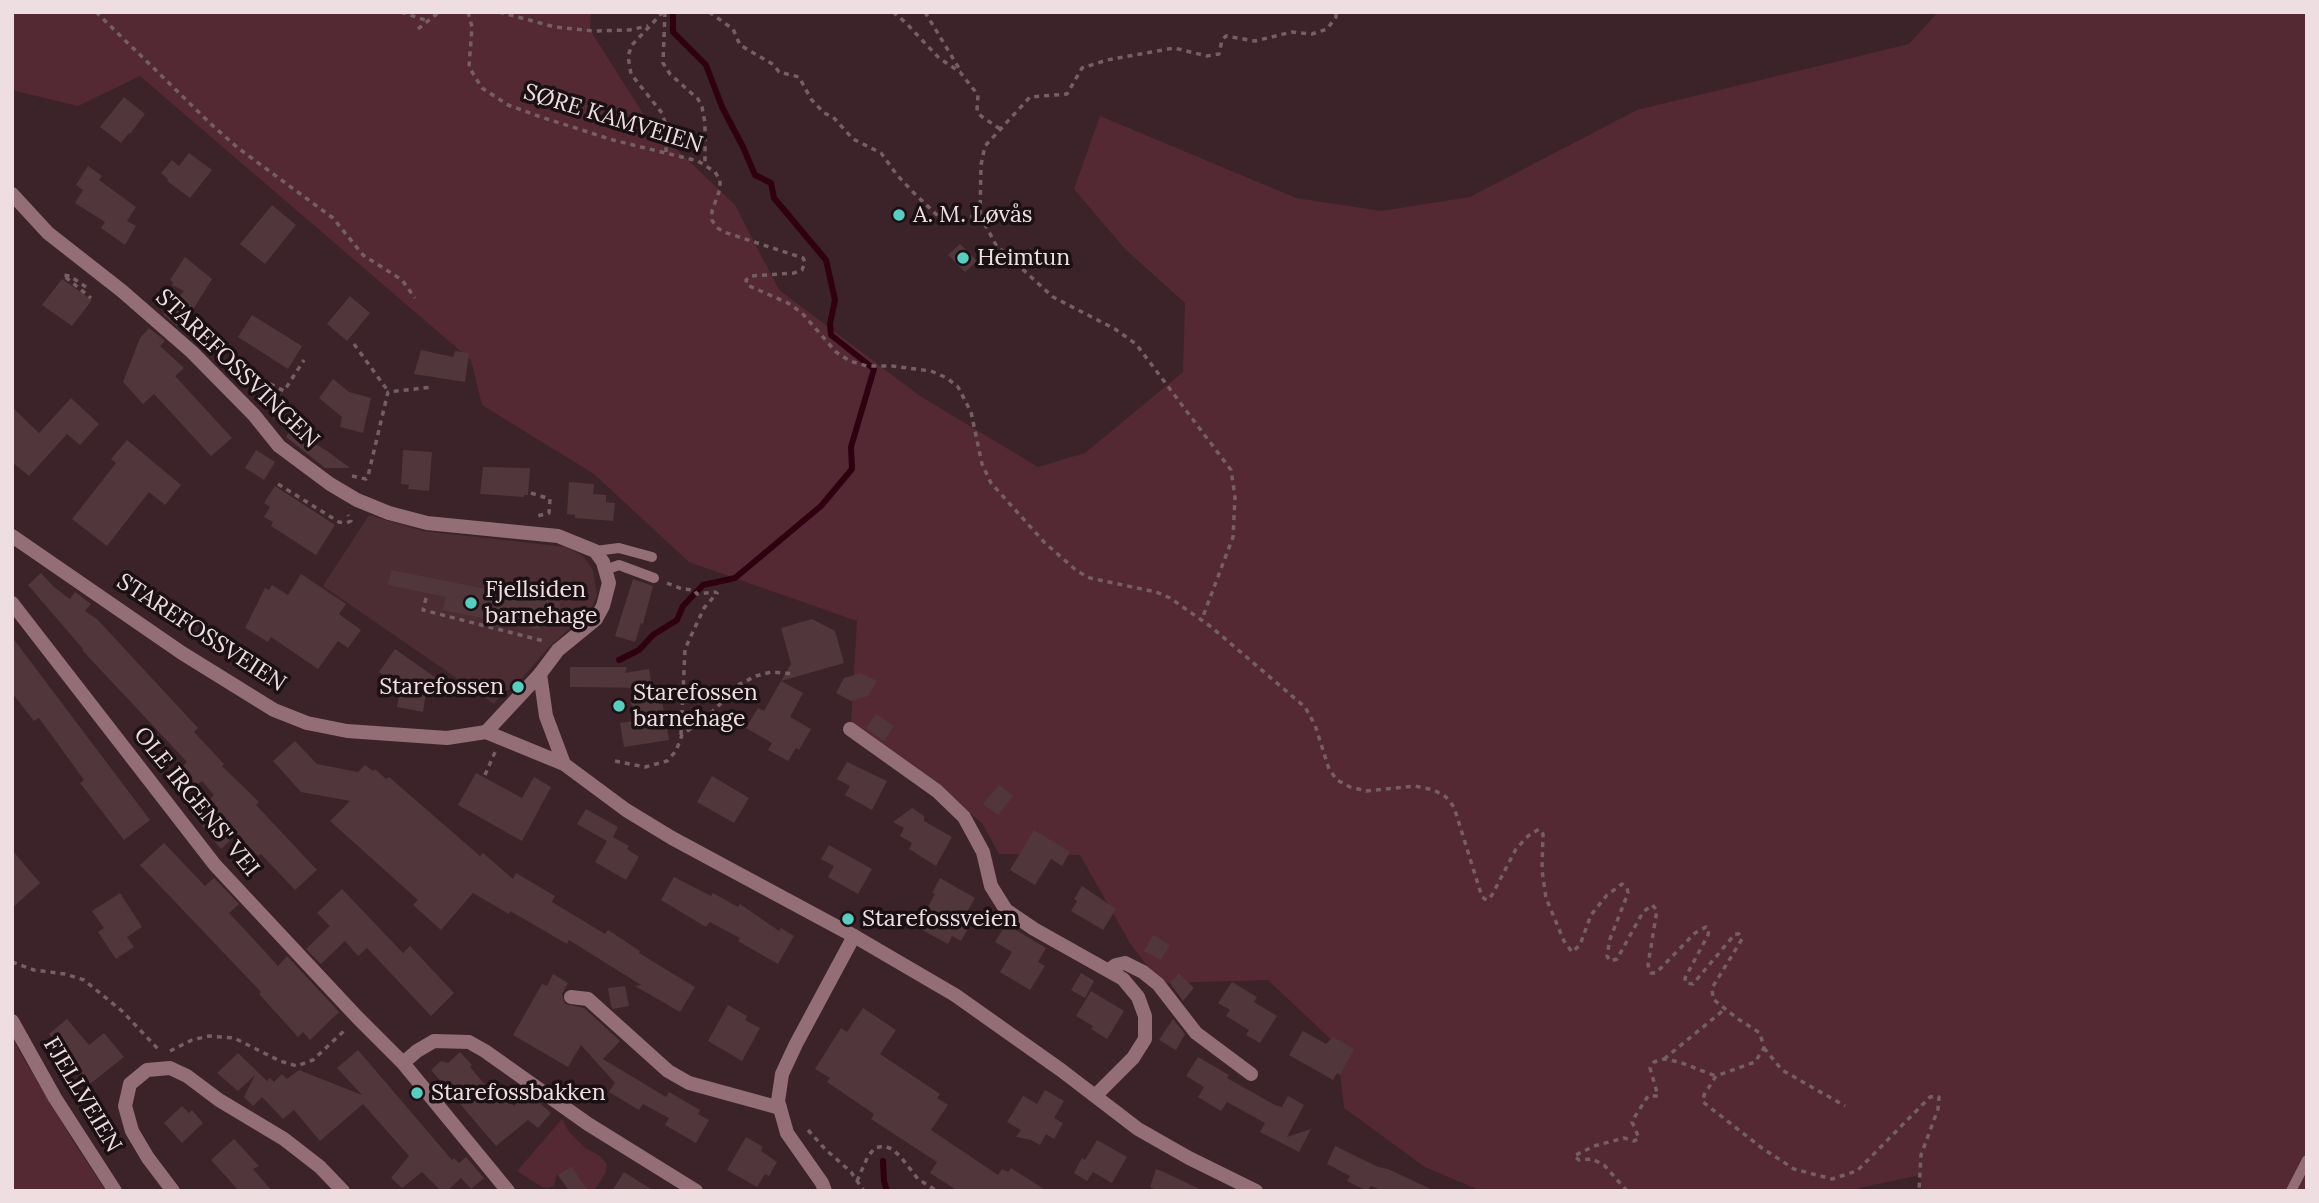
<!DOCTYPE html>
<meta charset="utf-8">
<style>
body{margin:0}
#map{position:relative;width:2319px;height:1203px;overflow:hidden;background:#3c2329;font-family:Lora,serif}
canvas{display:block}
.frame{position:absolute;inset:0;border:14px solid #efdee1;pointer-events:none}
</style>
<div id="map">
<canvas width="2319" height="1203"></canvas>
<div class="frame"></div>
</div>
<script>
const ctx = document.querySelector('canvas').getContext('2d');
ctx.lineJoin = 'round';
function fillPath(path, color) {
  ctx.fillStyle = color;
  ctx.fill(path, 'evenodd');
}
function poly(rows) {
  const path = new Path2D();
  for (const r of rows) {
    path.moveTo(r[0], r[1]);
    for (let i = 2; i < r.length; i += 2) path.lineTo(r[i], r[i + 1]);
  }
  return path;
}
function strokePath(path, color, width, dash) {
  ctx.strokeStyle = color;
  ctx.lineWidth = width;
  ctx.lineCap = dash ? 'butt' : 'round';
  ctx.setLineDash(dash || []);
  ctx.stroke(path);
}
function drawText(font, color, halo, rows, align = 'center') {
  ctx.font = font + ' Lora,serif';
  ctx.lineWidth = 7;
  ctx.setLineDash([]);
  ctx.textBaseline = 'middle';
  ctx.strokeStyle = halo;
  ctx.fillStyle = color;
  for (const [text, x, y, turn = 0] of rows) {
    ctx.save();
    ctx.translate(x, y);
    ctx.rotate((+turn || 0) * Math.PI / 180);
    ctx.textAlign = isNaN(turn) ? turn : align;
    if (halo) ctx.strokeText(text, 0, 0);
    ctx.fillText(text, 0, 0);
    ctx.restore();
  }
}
fillPath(poly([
 [369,515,423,531,566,547,583,556,593,570,597,595,590,611,552,644,516,685,501,695,494,704,323,586]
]), '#4c2d34');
fillPath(poly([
 [12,12,591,12,590,30,649,123,735,205,779,290,920,396,1038,467,1085,453,1183,372,1185,303,1125,249,1074,189,1100,116,1296,198,1381,211,1470,197,1637,110,1909,44,1938,12,2307,12,2307,1191,1922,1191,1920,1175,1846,1191,1481,1191,1425,1167,1344,1108,1337,1045,1268,980,1160,983,1130,943,1080,855,999,854,982,823,899,755,851,724,857,621,689,562,594,474,482,405,471,360,140,76,78,106,12,90],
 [12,1028,19,1051,75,1144,106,1191,12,1191],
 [562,1119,569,1132,585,1148,600,1156,607,1164,606,1172,594,1191,578,1191,579,1179,571,1166,556,1176,554,1186,547,1188,542,1187,517,1171]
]), '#542934');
strokePath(poly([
 [619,660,639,650,653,635,677,620,683,606,703,585,735,578,821,506,852,469,851,447,874,369,831,335,830,324,835,300,826,260,774,198,771,183,755,175,743,147,722,107,706,65,673,32,673,12],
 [883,1161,884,1181,887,1191]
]), '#2f000f', 6);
fillPath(poly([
 [124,97,145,114,130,134,129,133,121,143,100,127],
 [189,153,212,170,190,198,167,181,168,179,161,173,172,160,179,166],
 [88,166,102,176,99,180,136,207,127,221,136,226,125,245,101,228,105,222,75,203,83,190,76,185],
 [272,205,296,225,265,264,240,244],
 [960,244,977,261,965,272,948,255],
 [185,257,212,279,194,308,178,327,163,314,184,291,172,285,173,282,170,280],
 [62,279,92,300,72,326,42,305],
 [350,296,370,313,347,341,327,324],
 [252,315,302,346,288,369,238,337],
 [149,328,165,341,160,346,184,368,175,376,232,438,211,456,154,394,143,404,123,382,140,338],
 [421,350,453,357,455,351,469,353,465,382,414,374],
 [333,379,349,392,371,398,363,433,340,427,342,417,319,398],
 [71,398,99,424,80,445,67,434,29,476,12,462,12,407,39,433],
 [291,429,327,451,350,468,325,468,286,437],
 [127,440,181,485,165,505,149,492,107,546,72,519,116,463,111,459],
 [256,450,275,462,264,480,245,468],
 [403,450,432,452,429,491,408,489,409,485,401,484],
 [483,467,530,468,528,495,524,495,524,497,480,494],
 [569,482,594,484,593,494,606,495,606,502,615,503,613,521,575,518,575,515,567,514],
 [275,486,335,525,316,555,271,526,273,522,264,517,270,507,264,503],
 [391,570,536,599,537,596,561,601,556,625,542,623,540,630,443,610,446,597,388,585],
 [41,573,54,587,70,599,75,592,91,604,85,611,97,619,198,728,194,732,224,764,222,766,259,802,256,805,317,870,295,890,261,854,258,856,237,834,221,849,193,815,214,795,202,781,183,795,170,778,187,762,82,650,83,649,28,585],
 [301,574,346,604,339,614,361,630,348,648,338,641,318,669,271,637,268,642,245,628,265,588,269,590,272,585,288,595],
 [633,579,653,586,643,624,641,623,635,642,615,636],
 [812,619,835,631,844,663,781,681,791,664,781,628],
 [12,637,150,820,124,840,80,783,84,780,39,718,34,721,12,693],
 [395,649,436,678,426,692,423,712,397,707,400,688,379,672],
 [570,667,627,667,625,673,649,669,652,688,570,687],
 [861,673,877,681,868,696,851,701,836,693,844,678],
 [781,681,803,693,790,717,811,729,799,750,796,748,788,761,768,750,772,743,746,728,758,708,764,711],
 [661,695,669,740,624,747,620,723,634,721,631,702],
 [876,714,894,726,884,741,866,728],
 [295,741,317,764,358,772,365,765,373,771,375,769,386,779,389,777,480,856,483,853,513,879,516,873,555,896,552,902,605,934,608,930,640,951,639,953,695,987,680,1012,635,986,641,985,569,940,567,944,510,911,509,914,473,893,441,930,413,905,418,900,330,821,350,801,301,792,273,761],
 [847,762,887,781,872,810,845,795,850,786,837,779],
 [476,773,522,798,534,777,551,787,522,841,458,805],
 [712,776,749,798,734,823,697,802],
 [999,785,1013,796,998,815,983,804],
 [912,808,924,816,924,821,952,837,936,866,909,849,912,843,900,836,904,828,893,822],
 [586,809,618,827,613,837,629,846,627,849,639,857,626,880,595,862,607,841,577,824],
 [1034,830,1070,852,1062,866,1051,859,1035,885,1010,870],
 [164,843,205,886,214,878,239,904,229,913,247,932,278,966,287,956,339,1012,310,1040,303,1032,298,1037,259,994,261,992,140,865],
 [829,845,872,869,858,894,828,877,834,866,821,859],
 [12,850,40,883,12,908],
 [674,877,711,896,713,893,738,907,740,904,779,931,781,928,794,936,778,964,738,941,740,938,710,922,706,927,661,900],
 [940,878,975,898,962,921,970,925,961,941,952,936,948,944,917,927,935,894,932,893],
 [1082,886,1116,909,1103,930,1071,911,1077,901,1074,899],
 [342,889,403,953,410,946,454,993,431,1016,367,948,358,956,345,941,321,964,306,949,330,926,317,913],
 [120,893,142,927,127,937,134,947,116,959,98,932,104,928,92,911],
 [1006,924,1046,948,1038,962,1045,966,1030,990,1000,972,1012,952,995,942],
 [1153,935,1170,945,1161,960,1144,951],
 [1081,973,1094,981,1085,998,1071,990],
 [1179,973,1194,988,1183,1001,1170,983],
 [553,974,568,983,562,994,565,1004,584,1008,620,1041,603,1059,666,1097,669,1092,700,1110,698,1114,709,1120,696,1143,665,1125,669,1118,643,1104,639,1110,609,1092,615,1083,581,1045,568,1067,513,1035,542,984,547,986],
 [1232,982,1257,997,1254,1002,1277,1016,1260,1043,1246,1035,1249,1030,1226,1016,1230,1010,1218,1003],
 [625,986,629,1006,613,1009,611,1006,608,988],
 [1091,991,1124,1011,1107,1039,1091,1029,1093,1026,1076,1016],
 [728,1005,747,1016,745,1020,760,1028,742,1061,708,1041],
 [863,1008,896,1030,880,1054,940,1094,937,1098,948,1105,931,1130,998,1175,1002,1169,1008,1172,1011,1168,1047,1191,958,1191,930,1173,937,1162,871,1119,874,1114,827,1082,830,1078,815,1069,841,1028,847,1032],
 [67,1019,89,1045,104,1033,124,1057,90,1084,49,1034],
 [1173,1019,1185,1034,1176,1050,1159,1040],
 [1303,1031,1326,1044,1333,1037,1354,1049,1340,1075,1337,1073,1333,1080,1289,1055],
 [358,1050,452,1160,454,1158,459,1163,466,1157,484,1178,471,1189,461,1178,447,1191,441,1191,422,1172,402,1188,391,1178,409,1156,363,1104,320,1141,294,1110,283,1119,262,1097,253,1106,244,1097,255,1075,238,1091,217,1073,238,1053,267,1081,270,1078,274,1082,282,1074,287,1079,299,1070,362,1095,337,1068],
 [460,1052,472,1065,470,1067,498,1100,503,1096,514,1106,527,1092,551,1113,538,1128,528,1120,496,1146,431,1070,441,1061,448,1063],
 [1198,1057,1229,1075,1227,1078,1275,1105,1282,1107,1288,1096,1304,1105,1287,1137,1311,1129,1299,1152,1260,1132,1265,1123,1227,1102,1221,1111,1198,1097,1204,1087,1186,1076],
 [1045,1090,1064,1101,1054,1118,1063,1123,1054,1139,1046,1134,1040,1145,1031,1140,1016,1137,1021,1130,1007,1122,1023,1096,1037,1104],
 [182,1106,189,1113,192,1110,203,1123,182,1143,164,1123],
 [746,1137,763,1147,761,1151,777,1162,769,1176,765,1174,757,1187,727,1170],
 [234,1139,259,1166,253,1169,272,1191,239,1191,211,1160],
 [1097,1140,1127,1157,1112,1183,1093,1172,1087,1181,1074,1173,1082,1158,1085,1160],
 [1335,1146,1378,1167,1388,1169,1435,1191,1383,1191,1371,1186,1367,1191,1347,1181,1350,1176,1327,1164],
 [571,1166,588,1191,569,1191,558,1175],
 [1156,1169,1164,1172,1204,1191,1158,1191,1150,1187],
 [624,1172,654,1191,612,1191]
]), '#51373c');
strokePath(poly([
 [96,12,212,125,238,148,333,218,363,255,402,280,415,298],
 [401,12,428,21],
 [468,12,472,27,469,67,482,88,508,105,541,117,613,140,698,161,715,172,720,180,720,189,712,211,712,220,716,227,724,232,803,258,805,262,802,270,794,273,751,276,746,280,747,285,788,303,802,313,836,352,850,361,867,366,892,366,931,371,947,378,958,387,971,412,982,464,991,483,1045,543,1077,571,1090,578,1156,592,1170,598,1210,626,1305,707,1315,725,1329,769,1337,780,1350,787,1366,791,1415,786,1434,790,1446,797,1454,807,1482,897,1485,899,1488,900,1492,895,1516,849,1528,836,1539,829,1543,834,1542,870,1546,898,1564,941,1572,952,1580,945,1591,915,1607,895,1622,884,1627,888,1628,893,1610,939,1607,956,1610,961,1617,959,1643,912,1652,905,1657,910,1648,965,1651,973,1656,973,1695,933,1706,927,1709,930,1708,935,1685,978,1686,983,1693,984,1730,940,1735,934,1739,934,1742,939,1712,988,1713,999,1738,1019,1760,1033,1764,1048,1755,1062,1716,1076,1704,1095,1703,1102,1762,1148,1794,1169,1832,1179,1857,1171,1930,1097,1935,1096,1939,1097,1938,1109,1921,1155,1919,1191],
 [499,12,555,27,593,31,629,30,648,26],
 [663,12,632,45,628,56,631,74,662,113,666,125,666,152],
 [665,12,663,63,670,74,698,99,702,107,705,123,705,165],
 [709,12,733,29,740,45,774,65,779,72,799,77,811,99,824,113,833,117,853,139,881,153,897,175,914,193,941,219,951,221,980,215,981,165,985,146,1030,97,1067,94,1082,68,1107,60,1174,48,1207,56,1219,54,1222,40,1226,36,1255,41,1292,32,1312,34,1327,29,1336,17,1336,12],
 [893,12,906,23,939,58,960,72,978,95,977,111,981,116,1000,129],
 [925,12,960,70],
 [418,29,439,12],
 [980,215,996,245,1053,297,1115,329,1136,344,1231,470,1235,497,1233,537,1202,619],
 [86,287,70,276,63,275,91,298],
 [354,344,388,391],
 [233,369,257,377,284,391,304,360],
 [352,476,366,479,368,476,388,392,433,387],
 [278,484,339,522,346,523,351,521,348,515],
 [531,493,550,499,549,513,537,516],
 [667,583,682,589,694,590,697,594,716,592],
 [426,598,423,610,544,641],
 [681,735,685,649,704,608,718,592],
 [615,761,645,767,667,761,676,751,682,735,708,716,722,702,730,689,756,676,771,672,795,674],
 [485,775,495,752],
 [12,962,34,970,65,974,84,980,122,1011,160,1051],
 [1764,1048,1782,1070,1845,1106],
 [170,1051,192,1040,209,1036,234,1038,280,1061,297,1066,313,1060,346,1029],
 [1664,1059,1725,1009],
 [808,1130,825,1149,851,1172,864,1191],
 [857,1181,868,1156,875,1148,884,1146,892,1149,900,1156,918,1179,937,1191],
 [1627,1191,1604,1165,1592,1159,1579,1160,1574,1156,1594,1146,1624,1138,1634,1141,1639,1138,1632,1122,1634,1118,1648,1096,1658,1096,1650,1068,1654,1062,1664,1059,1679,1062,1716,1076]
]), '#755f64', 3.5, [5, 5]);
strokePath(poly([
 [595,551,619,548,652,557],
 [605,570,619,565,654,578],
 [2291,1191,2307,1160]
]), '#936e76', 10);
strokePath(poly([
 [12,194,48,233,122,291,192,352,254,415,279,446,330,484,357,500,389,513,427,523,558,536,595,551,603,562,609,583,603,606,596,619,558,650,540,674],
 [12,536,182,653,274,710,307,723,347,731,447,738,486,732],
 [850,729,937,791,964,817,983,852,991,886,1006,910,1034,929,1123,979,1138,997,1145,1016,1145,1039,1133,1058,1095,1096],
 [854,936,955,995,1061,1070,1138,1129,1189,1158,1256,1191],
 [1109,970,1116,965,1125,963,1143,972,1158,984,1196,1033,1251,1074],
 [571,997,588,999,668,1071,689,1083,780,1108],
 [12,1021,55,1098,115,1191]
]), '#936e76', 14);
strokePath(poly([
 [12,603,215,865,357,1017,403,1063,508,1191],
 [540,674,486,732,564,764,626,810,672,838,854,936,796,1044,782,1074,778,1101,787,1133,822,1183,825,1191],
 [540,674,546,716,564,764],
 [403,1063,417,1051,434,1041,469,1042,485,1051,588,1124,696,1191],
 [173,1191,148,1158,132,1131,125,1106,130,1084,147,1070,170,1068,187,1076,219,1100,284,1139,320,1167,343,1191]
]), '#936e76', 14);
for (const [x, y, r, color] of [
 [899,215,7,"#58cec1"],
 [963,258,7,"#58cec1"],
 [471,603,7,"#58cec1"],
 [518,687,7,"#58cec1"],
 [619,706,7,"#58cec1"],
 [848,919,7,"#58cec1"],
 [417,1093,7,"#58cec1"]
]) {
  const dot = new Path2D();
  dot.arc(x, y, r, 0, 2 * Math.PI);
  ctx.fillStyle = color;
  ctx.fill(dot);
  strokePath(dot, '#1b1013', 2.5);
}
drawText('23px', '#efdee1', '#1b1013', [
 ["SØRE KAMVEIEN",613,119,17],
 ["STAREFOSSVINGEN",237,369,44],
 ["STAREFOSSVEIEN",201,633,33],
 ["OLE IRGENS' VEI",196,802,51],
 ["FJELLVEIEN",82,1095,59]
]);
drawText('23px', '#efdee1', '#1b1013', [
 ["A. M. Løvås",913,215],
 ["Heimtun",977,258],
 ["Fjellsiden",485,590],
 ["barnehage",485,616],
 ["Starefossen",504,687,"right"],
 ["Starefossen",633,693],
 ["barnehage",633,719],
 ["Starefossveien",862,919],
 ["Starefossbakken",431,1093]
], 'left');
</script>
